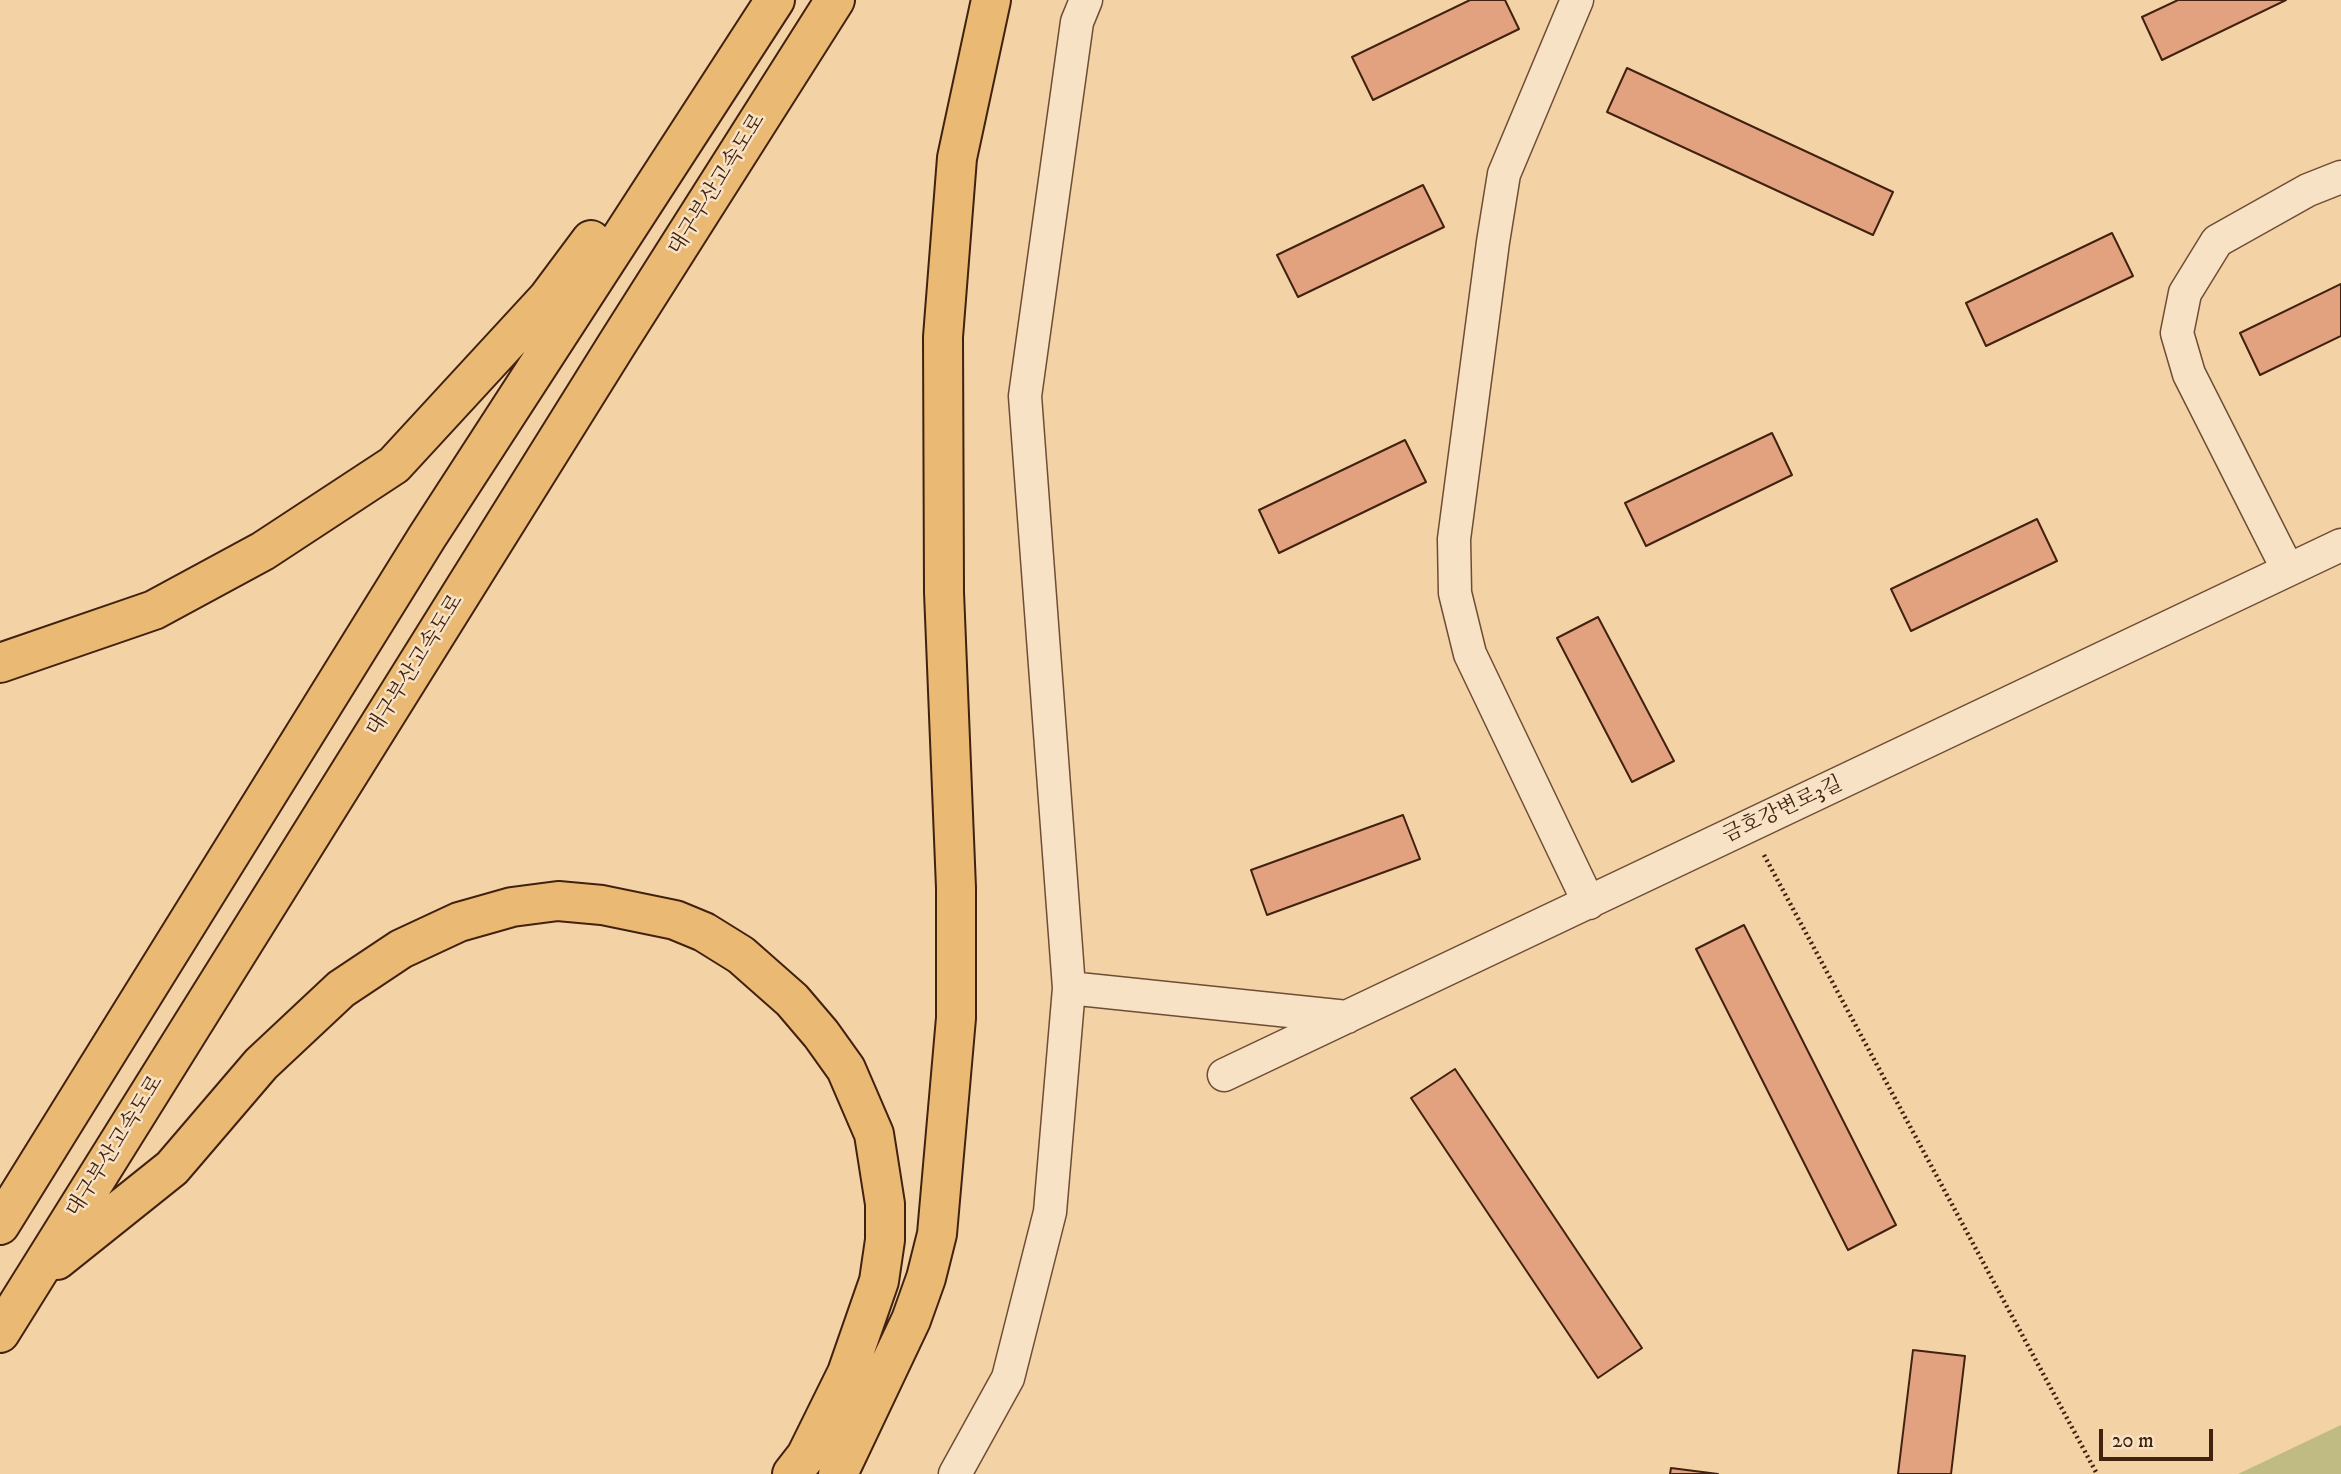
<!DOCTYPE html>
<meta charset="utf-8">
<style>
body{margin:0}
#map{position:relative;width:2341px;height:1474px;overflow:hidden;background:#f3d2a6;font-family:"IM FELL DW Pica",serif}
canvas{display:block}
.scale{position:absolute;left:2099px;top:1429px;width:114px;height:32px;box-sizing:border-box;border:4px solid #41210f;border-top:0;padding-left:9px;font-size:21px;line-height:24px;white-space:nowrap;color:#41210f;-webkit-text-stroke:5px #f7e2c5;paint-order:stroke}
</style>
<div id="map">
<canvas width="2341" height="1474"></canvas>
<div class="scale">20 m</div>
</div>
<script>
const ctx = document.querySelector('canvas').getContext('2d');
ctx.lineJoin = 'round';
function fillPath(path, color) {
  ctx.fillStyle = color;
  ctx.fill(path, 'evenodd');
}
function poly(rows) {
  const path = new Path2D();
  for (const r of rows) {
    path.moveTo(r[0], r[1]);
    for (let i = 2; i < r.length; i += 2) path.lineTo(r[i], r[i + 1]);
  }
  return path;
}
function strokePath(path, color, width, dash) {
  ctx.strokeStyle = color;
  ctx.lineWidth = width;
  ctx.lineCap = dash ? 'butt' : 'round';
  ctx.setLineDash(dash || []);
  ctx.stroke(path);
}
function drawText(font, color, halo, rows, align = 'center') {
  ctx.font = font + ' "IM FELL DW Pica","Noto Serif KR",serif';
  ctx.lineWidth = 5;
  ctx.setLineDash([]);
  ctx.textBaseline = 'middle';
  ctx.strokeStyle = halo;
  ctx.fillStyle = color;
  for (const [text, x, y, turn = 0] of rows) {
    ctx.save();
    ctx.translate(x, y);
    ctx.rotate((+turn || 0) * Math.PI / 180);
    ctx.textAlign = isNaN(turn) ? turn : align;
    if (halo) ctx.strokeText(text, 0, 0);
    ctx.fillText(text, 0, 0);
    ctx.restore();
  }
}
fillPath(poly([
 [2341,1425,2341,1474,2238,1474]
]), '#c0ba83');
const building = poly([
 [1470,0,1505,0,1519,29,1373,100,1352,57,1470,0],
 [2178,0,2286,0,2162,60,2142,17,2178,0],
 [1627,68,1893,192,1873,235,1607,112,1627,68],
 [1423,185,1444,227,1298,297,1277,255,1423,185],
 [2112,233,2133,276,1986,346,1966,303,2112,233],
 [2341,284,2341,336,2260,375,2240,333,2341,284],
 [1772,433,1792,475,1646,546,1625,503,1772,433],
 [1405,440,1426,482,1279,553,1259,510,1405,440],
 [2037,519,2057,561,1911,631,1891,589,2037,519],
 [1598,617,1674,761,1632,782,1557,638,1598,617],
 [1403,815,1420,859,1267,915,1251,870,1403,815],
 [1744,925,1896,1225,1848,1250,1696,949,1744,925],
 [1455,1069,1642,1348,1598,1378,1411,1098,1455,1069],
 [1913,1350,1965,1356,1951,1474,1898,1474,1913,1350],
 [1671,1468,1718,1474,1670,1474,1671,1468]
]);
fillPath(building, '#e2a17f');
strokePath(building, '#41210f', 2);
const street = poly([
 [1086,0,1077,22,1025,396,1069,988,1347,1017],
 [1577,0,1504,174,1493,242,1454,539,1455,593,1470,654,1589,903],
 [2288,570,2189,374,2177,333,2185,293,2217,241,2308,190,2341,177],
 [1224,1075,2341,545],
 [955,1474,1008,1378,1050,1212,1069,988]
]);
const highway = poly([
 [0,663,154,610,263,551,394,465,547,299,591,240],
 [0,1225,427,537,775,0],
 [57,1260,172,1168,261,1064,341,989,401,949,459,922,512,907,558,901,602,905,675,920,704,932,741,955,792,1000,821,1034,846,1069,874,1134,885,1204,885,1240,879,1281,847,1373,806,1456,792,1474],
 [0,1333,617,344,835,0],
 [838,1474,911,1320,926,1278,937,1234,956,1018,956,888,944,592,943,337,957,158,991,0]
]);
strokePath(street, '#6e4d35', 35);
strokePath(highway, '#41210f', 42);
strokePath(poly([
 [1764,855,2097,1474]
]), '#41210f', 4.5, [2, 3.5]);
strokePath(street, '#f7e2c5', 32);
strokePath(highway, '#eab973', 38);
drawText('21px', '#41210f', '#f7e2c5', [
 ["대구부산고속도로",718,185,-58],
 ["대구부산고속도로",416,666,-58],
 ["금호강변로3길",1783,811,-25],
 ["대구부산고속도로",116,1147,-58]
]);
</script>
